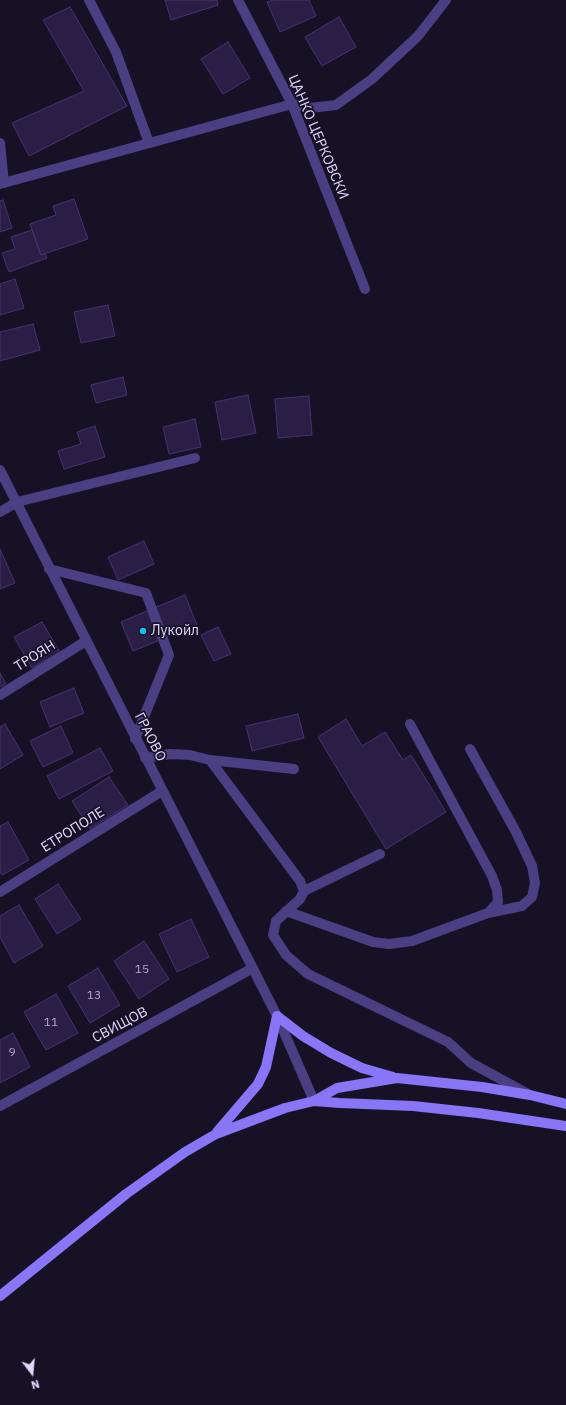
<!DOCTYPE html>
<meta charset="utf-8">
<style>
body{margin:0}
#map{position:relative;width:566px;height:1405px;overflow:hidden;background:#171126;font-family:"IBM Plex Sans",sans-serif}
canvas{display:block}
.north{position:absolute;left:12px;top:1353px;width:40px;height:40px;-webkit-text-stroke:3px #171126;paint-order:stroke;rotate:164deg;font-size:11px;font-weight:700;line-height:16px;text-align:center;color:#e1d9fd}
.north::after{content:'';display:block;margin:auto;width:14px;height:18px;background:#e1d9fd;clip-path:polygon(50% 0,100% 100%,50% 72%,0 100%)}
</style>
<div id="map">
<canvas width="566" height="1405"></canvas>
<div class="north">N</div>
</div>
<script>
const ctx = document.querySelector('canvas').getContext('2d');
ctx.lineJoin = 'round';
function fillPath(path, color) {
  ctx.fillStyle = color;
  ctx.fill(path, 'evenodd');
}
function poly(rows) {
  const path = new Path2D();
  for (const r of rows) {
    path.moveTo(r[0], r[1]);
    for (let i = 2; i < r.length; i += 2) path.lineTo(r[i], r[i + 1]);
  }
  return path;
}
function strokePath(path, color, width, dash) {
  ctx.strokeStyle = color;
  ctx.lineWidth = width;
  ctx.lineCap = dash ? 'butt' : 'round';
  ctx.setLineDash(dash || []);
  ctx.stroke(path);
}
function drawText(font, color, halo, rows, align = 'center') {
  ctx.font = font + ' "IBM Plex Sans",sans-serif';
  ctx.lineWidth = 3.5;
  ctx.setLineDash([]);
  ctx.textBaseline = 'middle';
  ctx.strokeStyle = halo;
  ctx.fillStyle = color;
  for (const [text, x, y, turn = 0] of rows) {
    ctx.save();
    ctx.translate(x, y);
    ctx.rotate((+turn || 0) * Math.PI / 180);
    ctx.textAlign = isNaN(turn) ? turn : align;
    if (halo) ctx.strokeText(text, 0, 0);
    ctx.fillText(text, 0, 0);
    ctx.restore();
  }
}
const building = poly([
 [165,0,217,0,218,5,171,20,165,0],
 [273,0,309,0,316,16,280,32,267,2,273,0],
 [70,7,127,106,29,156,12,123,84,91,43,20,70,7],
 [339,17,356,47,322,66,305,37,339,17],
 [228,42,250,78,223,94,201,59,228,42],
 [74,199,88,239,41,255,30,224,56,215,53,206,74,199],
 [3,200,12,228,0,232,0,201,3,200],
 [32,230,41,255,45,254,47,258,9,272,2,253,15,249,11,237,32,230],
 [15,279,24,308,0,315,0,284,15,279],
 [108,305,115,336,81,343,74,312,108,305],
 [33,324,40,350,0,361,0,332,33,324],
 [123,377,127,395,96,403,91,385,123,377],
 [248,395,256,433,222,440,215,402,248,395],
 [309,396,312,435,278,438,275,399,309,396],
 [195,419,201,447,169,454,163,427,195,419],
 [95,426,105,457,64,469,58,451,81,444,77,432,95,426],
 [144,541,154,564,118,580,108,557,144,541],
 [0,549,15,583,0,589,0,549],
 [185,595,197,625,133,651,121,622,185,595],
 [42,622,60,652,32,668,14,637,42,622],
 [218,627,231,654,214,661,201,635,218,627],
 [0,673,6,684,0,687,0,673],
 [74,688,84,713,50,727,40,702,74,688],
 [298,714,304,738,252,751,246,726,298,714],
 [346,719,362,746,385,732,403,760,411,755,446,812,386,849,318,737,346,719],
 [5,724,23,755,0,769,0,727,5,724],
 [61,726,73,753,43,767,30,741,61,726],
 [100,748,113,771,59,799,47,776,100,748],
 [109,777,128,805,90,829,72,801,109,777],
 [8,822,29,860,2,875,0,872,0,826,8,822],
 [58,884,81,919,57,934,35,899,58,884],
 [19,905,43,946,14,963,0,937,0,916,19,905],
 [191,919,209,957,177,972,159,934,191,919],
 [144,941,169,979,139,999,114,961,144,941],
 [98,968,120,1005,90,1023,68,986,98,968],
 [56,994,78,1033,46,1050,24,1012,56,994],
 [13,1033,30,1067,0,1083,0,1040,13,1033]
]);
fillPath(building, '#2b1e46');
strokePath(building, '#463270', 1);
strokePath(poly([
 [89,0,116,52,149,143],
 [49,569,146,593,169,655,135,739],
 [410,724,492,876,497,890,498,902,488,913],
 [145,758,170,754,190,755,210,760,300,881,304,891,300,899,276,921,273,935,286,955,308,974,448,1042,471,1063,528,1094],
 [210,760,294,769],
 [304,891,380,854],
 [286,911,373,942,389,944,412,941,488,913,522,906,532,897,535,883,532,866,516,832,470,749]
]), '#4a3f82', 10);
strokePath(poly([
 [238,0,292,104,365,289],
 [0,143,4,183],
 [0,184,292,104,310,108,336,105,372,79,418,36,446,0],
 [0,470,277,1016,314,1101],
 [0,512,17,502,195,458],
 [0,695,86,641],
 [0,892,162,791],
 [0,1106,253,968]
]), '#4a3f82', 10);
strokePath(poly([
 [314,1101,340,1103,413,1106,478,1113,566,1126],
 [217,1132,258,1084,266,1067,277,1016,303,1036,331,1053,362,1068,393,1077],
 [0,1296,126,1194,185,1152,216,1134,285,1108,314,1101,337,1088,397,1078,482,1087,530,1095,566,1104]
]), '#8976f7', 10);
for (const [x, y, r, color] of [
 [143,631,4,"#11bff0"]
]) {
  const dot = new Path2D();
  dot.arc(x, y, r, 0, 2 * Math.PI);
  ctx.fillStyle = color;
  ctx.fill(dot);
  strokePath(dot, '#171126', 1.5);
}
drawText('12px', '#b4aacf', null, [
 ["15",142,970],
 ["13",94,996],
 ["11",51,1023],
 ["9",12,1053]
]);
drawText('14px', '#e1d9fd', '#171126', [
 ["ЦАНКО ЦЕРКОВСКИ",318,137,67],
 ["ТРОЯН",35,656,-32],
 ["ГРАОВО",150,737,63],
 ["ЕТРОПОЛЕ",73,830,-32],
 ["СВИЩОВ",120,1025,-28]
]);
drawText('14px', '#e1d9fd', '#171126', [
 ["Лукойл",151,631]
], 'left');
</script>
